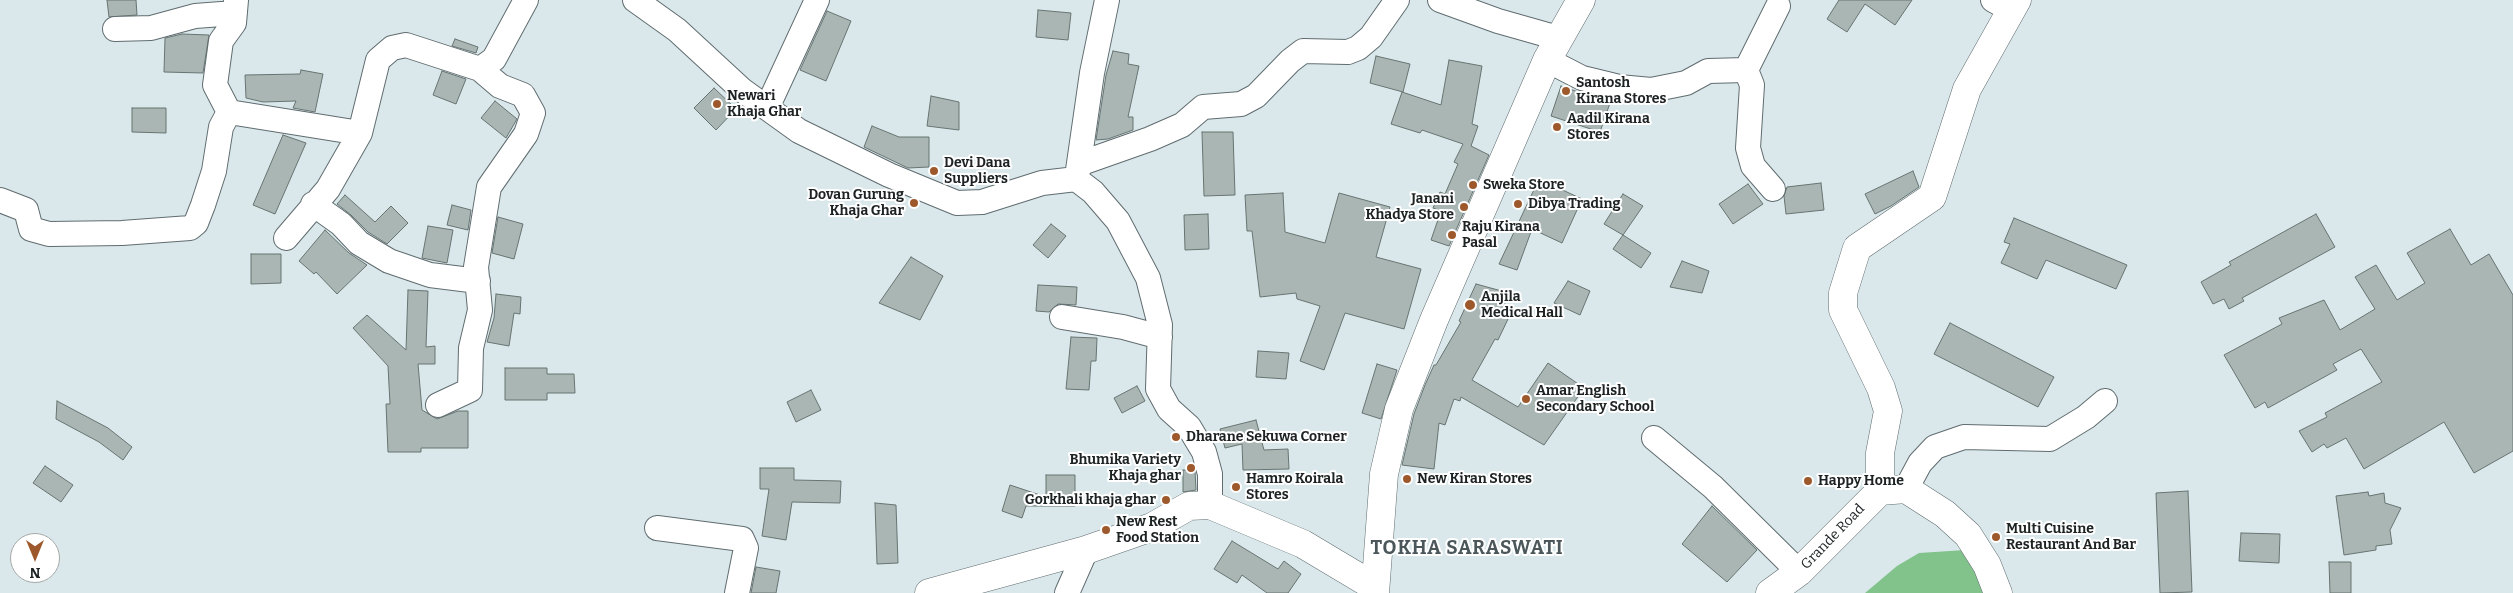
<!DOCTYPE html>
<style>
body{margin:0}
#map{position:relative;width:2513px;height:593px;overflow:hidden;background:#dae8ec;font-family:Bitter,serif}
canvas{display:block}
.north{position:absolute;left:10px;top:533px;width:50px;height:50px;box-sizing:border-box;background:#fff;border:1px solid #a5a7a7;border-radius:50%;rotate:180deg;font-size:14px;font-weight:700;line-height:20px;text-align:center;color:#1d2223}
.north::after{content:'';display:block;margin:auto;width:18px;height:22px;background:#9d592b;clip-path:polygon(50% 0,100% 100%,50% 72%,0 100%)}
</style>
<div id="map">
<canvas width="2513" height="593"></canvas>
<div class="north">N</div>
</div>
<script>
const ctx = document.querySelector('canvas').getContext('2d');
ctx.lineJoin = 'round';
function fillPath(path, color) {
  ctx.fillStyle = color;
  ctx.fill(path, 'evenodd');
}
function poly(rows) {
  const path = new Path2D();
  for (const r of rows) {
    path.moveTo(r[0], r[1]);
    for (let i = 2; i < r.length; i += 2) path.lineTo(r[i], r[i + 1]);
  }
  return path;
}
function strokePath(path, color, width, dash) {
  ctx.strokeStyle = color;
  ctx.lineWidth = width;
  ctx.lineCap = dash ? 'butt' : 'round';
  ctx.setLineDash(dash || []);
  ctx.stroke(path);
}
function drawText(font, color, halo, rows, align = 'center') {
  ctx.font = font + ' Bitter,serif';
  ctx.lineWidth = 4;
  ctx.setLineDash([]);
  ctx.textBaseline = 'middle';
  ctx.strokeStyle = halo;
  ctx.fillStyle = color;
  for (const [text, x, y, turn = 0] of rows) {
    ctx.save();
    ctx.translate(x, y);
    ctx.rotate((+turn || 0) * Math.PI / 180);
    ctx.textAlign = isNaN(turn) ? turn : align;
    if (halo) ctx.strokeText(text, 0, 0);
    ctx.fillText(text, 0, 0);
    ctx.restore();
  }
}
fillPath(poly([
 [1965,550,1985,593,1865,593,1897,566,1919,553]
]), '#82c28b');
const building = poly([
 [107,0,136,0,137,15,109,17,107,0],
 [1839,0,1912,0,1895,25,1865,4,1847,32,1827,19,1839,0],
 [1038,10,1071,13,1068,40,1036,37,1038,10],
 [827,11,851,21,826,81,800,70,827,11],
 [182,34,209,35,203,73,164,72,165,38,182,34],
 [455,39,478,47,476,53,452,46,455,39],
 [1113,51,1129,54,1128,64,1139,66,1128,117,1133,117,1133,130,1108,139,1096,140,1106,75,1113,51],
 [1376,56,1410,64,1403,92,1370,83,1376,56],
 [1449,60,1482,66,1472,124,1478,126,1471,146,1489,155,1449,246,1431,240,1441,211,1433,208,1440,192,1445,194,1458,164,1454,162,1463,144,1422,130,1420,133,1391,124,1402,92,1441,105,1449,60],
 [301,70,323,74,315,112,293,108,296,101,263,102,246,98,245,75,300,74,301,70],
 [442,71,466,79,456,104,433,95,442,71],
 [1561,86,1610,103,1600,132,1551,116,1561,86],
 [714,88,736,109,716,130,694,108,714,88],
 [931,96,959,102,959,130,927,126,931,96],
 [495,101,517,119,506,138,481,118,495,101],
 [132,108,166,108,166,133,132,132,132,108],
 [872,126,899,137,929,137,929,167,908,168,864,147,872,126],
 [1202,132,1233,132,1235,195,1204,196,1202,132],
 [283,135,306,143,275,214,253,205,283,135],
 [1913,171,1919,187,1891,206,1875,214,1865,194,1913,171],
 [1539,179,1582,199,1562,243,1532,229,1517,270,1499,264,1539,179],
 [1821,183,1824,210,1786,214,1784,196,1787,187,1821,183],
 [1748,184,1763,204,1733,224,1719,204,1748,184],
 [1283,193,1285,232,1325,243,1339,193,1390,207,1376,257,1421,269,1404,329,1345,313,1324,370,1300,361,1320,306,1297,299,1296,293,1260,297,1252,231,1247,231,1245,195,1283,193],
 [1623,194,1643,206,1623,235,1604,224,1623,194],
 [345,195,375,222,391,206,408,223,387,244,368,232,351,215,337,204,345,195],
 [452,205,471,210,468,230,447,225,452,205],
 [1208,214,1209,249,1185,250,1184,215,1208,214],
 [2316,214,2335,247,2242,298,2244,301,2229,309,2224,299,2213,304,2201,282,2231,265,2229,262,2316,214],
 [498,217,523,224,514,259,492,253,498,217],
 [2014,218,2127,265,2116,289,2046,260,2037,279,2001,263,2010,244,2004,242,2014,218],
 [1051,224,1066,236,1048,258,1033,245,1051,224],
 [428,226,453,230,447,263,422,258,428,226],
 [2450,229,2471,265,2489,254,2513,295,2513,451,2474,473,2444,422,2364,469,2346,438,2327,448,2324,444,2312,452,2299,431,2327,417,2325,413,2382,382,2361,349,2333,364,2337,370,2268,408,2265,402,2255,408,2224,355,2282,324,2279,318,2324,300,2340,330,2375,309,2355,277,2376,265,2397,300,2425,283,2407,253,2450,229],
 [325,230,349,253,367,265,337,294,316,272,314,274,299,261,325,230],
 [1623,235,1651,253,1641,268,1613,249,1623,235],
 [251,254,281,254,281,283,251,284,251,254],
 [911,257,943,276,920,320,879,303,911,257],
 [1682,261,1709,271,1702,293,1670,287,1682,261],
 [1568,281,1590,291,1580,315,1554,303,1568,281],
 [1476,284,1509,293,1501,313,1509,317,1498,340,1495,339,1472,380,1518,407,1548,363,1584,388,1544,445,1461,397,1460,401,1454,399,1445,425,1439,423,1434,469,1402,465,1414,414,1425,385,1434,365,1436,365,1461,322,1459,321,1476,284],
 [1038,285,1077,287,1076,305,1058,304,1049,312,1036,311,1038,285],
 [408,290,428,291,426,347,435,346,435,364,418,364,422,410,437,419,458,411,468,411,468,448,421,448,421,452,388,452,386,404,390,404,388,366,353,328,367,315,406,350,408,290],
 [496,294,521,297,520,314,514,313,509,346,487,342,494,318,496,294],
 [1950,323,2054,377,2038,407,1934,354,1950,323],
 [1071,337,1097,338,1096,361,1091,361,1089,390,1066,389,1071,337],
 [1258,351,1289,353,1286,379,1256,377,1258,351],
 [1377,364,1397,370,1381,419,1362,413,1377,364],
 [505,368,547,368,547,374,574,374,575,393,547,393,547,400,505,400,505,368],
 [1137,386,1145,401,1122,413,1114,398,1137,386],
 [811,390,821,410,796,422,787,402,811,390],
 [57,401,108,428,132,447,123,460,99,442,56,419,57,401],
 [1256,420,1264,450,1288,449,1289,469,1243,470,1242,444,1225,448,1220,429,1256,420],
 [45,466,73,485,61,502,33,483,45,466],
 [760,468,794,468,794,480,841,481,840,503,792,502,786,540,762,536,769,489,760,489,760,468],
 [1183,470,1195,470,1196,490,1183,492,1183,470],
 [1046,475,1075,475,1075,506,1026,506,1022,518,1002,511,1010,485,1046,497,1046,475],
 [2188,491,2192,592,2160,593,2156,493,2188,491],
 [2368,492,2369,496,2384,493,2385,503,2401,508,2390,530,2392,544,2376,546,2376,550,2344,555,2336,496,2368,492],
 [875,503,896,505,898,563,877,564,875,503],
 [1712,506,1757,550,1727,582,1682,544,1712,506],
 [2241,533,2280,534,2279,563,2239,561,2241,533],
 [1232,541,1278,569,1284,561,1301,574,1288,593,1267,593,1242,575,1237,583,1214,569,1232,541],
 [2329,562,2351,562,2351,593,2330,593,2329,562],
 [756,567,780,571,776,593,751,593,756,567]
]);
fillPath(building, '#a9b6b3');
strokePath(building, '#677471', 1);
const street = poly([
 [635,0,677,30,742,90,799,131,889,175,957,203,982,202,1042,183,1076,179,1093,192,1118,221,1148,278,1160,325,1158,389,1169,409,1189,427,1204,452,1210,474,1210,505],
 [1440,0,1498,21,1558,38],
 [1993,0,2011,10],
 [115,29,151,28,195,16,235,13],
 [1547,60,1582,78,1619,87,1651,90,1686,83,1708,71,1746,70,1752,85,1748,148,1753,166,1773,189],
 [480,69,494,59,526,0],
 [1746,70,1778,6],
 [767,108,817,0],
 [229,112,215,85,221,41,234,23,236,0],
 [1079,164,1150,139,1182,125,1203,107,1241,104,1256,96,1290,61,1303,51,1348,52,1358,48,1371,37,1397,0],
 [1077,177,1092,73,1107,0],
 [0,200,26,210,31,229,49,234,122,233,190,228,196,223,203,205,214,171,221,127,229,112,360,133,378,60,392,48,406,45,480,69,500,86,523,95,533,113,526,134,489,187,476,267,480,310,471,348,470,390,438,405],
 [313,204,341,224,359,243,389,261,430,275,478,281],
 [286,238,328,189,360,133],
 [1062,317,1123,327,1160,337],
 [1654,438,1713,487,1799,572],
 [1906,489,1920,463,1935,447,1964,437,2050,439,2086,417,2105,401],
 [657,528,742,539,746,548,737,593],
 [1067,593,1086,550]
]);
const secondary = poly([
 [1880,491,1880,453,1888,411,1881,388,1843,310,1843,293,1857,248,1932,197,1967,89,2017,0],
 [929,593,1086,550,1152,527,1189,506,1210,505,1303,544,1375,587],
 [1375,593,1384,474,1399,409,1434,320,1547,60,1581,0],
 [1770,593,1799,572,1880,491,1906,489,1945,514,1968,535,1987,565,1998,593]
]);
strokePath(street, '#606c6f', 26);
strokePath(secondary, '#606c6f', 29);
strokePath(street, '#fff', 24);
strokePath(secondary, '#fff', 28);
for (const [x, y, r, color] of [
 [1566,91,5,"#9d592b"],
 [717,104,5,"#9d592b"],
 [1557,127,5,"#9d592b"],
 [934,171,5,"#9d592b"],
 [1473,185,5,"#9d592b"],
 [914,203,5,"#9d592b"],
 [1518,204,5,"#9d592b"],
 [1464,207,5,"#9d592b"],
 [1452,235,5,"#9d592b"],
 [1470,305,6,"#9d592b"],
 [1526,399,5,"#9d592b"],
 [1176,437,5,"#9d592b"],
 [1191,468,5,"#9d592b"],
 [1407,479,5,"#9d592b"],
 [1808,481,5,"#9d592b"],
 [1236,487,5,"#9d592b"],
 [1166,500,5,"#9d592b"],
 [1106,530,5,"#9d592b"],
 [1996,537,5,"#9d592b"]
]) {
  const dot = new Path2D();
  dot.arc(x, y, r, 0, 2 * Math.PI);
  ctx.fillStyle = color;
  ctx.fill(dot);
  strokePath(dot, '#fff', 2);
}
drawText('bold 14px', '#1d2223', '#fff', [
 ["Santosh",1576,83],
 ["Kirana Stores",1576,99],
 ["Newari",727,96],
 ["Khaja Ghar",727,112],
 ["Aadil Kirana",1567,119],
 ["Stores",1567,135],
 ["Devi Dana",944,163],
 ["Suppliers",944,179],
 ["Sweka Store",1483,185],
 ["Dovan Gurung",904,195,"right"],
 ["Khaja Ghar",904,211,"right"],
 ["Janani",1454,199,"right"],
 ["Khadya Store",1454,215,"right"],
 ["Dibya Trading",1528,204],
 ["Raju Kirana",1462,227],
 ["Pasal",1462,243],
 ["Anjila",1481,297],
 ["Medical Hall",1481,313],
 ["Amar English",1536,391],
 ["Secondary School",1536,407],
 ["Dharane Sekuwa Corner",1186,437],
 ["Bhumika Variety",1181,460,"right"],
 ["Khaja ghar",1181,476,"right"],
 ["Hamro Koirala",1246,479],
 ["Stores",1246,495],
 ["New Kiran Stores",1417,479],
 ["Happy Home",1818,481],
 ["Gorkhali khaja ghar",1156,500,"right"],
 ["New Rest",1116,522],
 ["Food Station",1116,538],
 ["Multi Cuisine",2006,529],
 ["Restaurant And Bar",2006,545]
], 'left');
drawText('14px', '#1d2223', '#fff', [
 ["Grande Road",1833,537,-46]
]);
ctx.letterSpacing = '1px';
drawText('bold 19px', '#4b575a', '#fff', [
 ["TOKHA SARASWATI",1467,549]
]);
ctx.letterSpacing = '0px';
</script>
